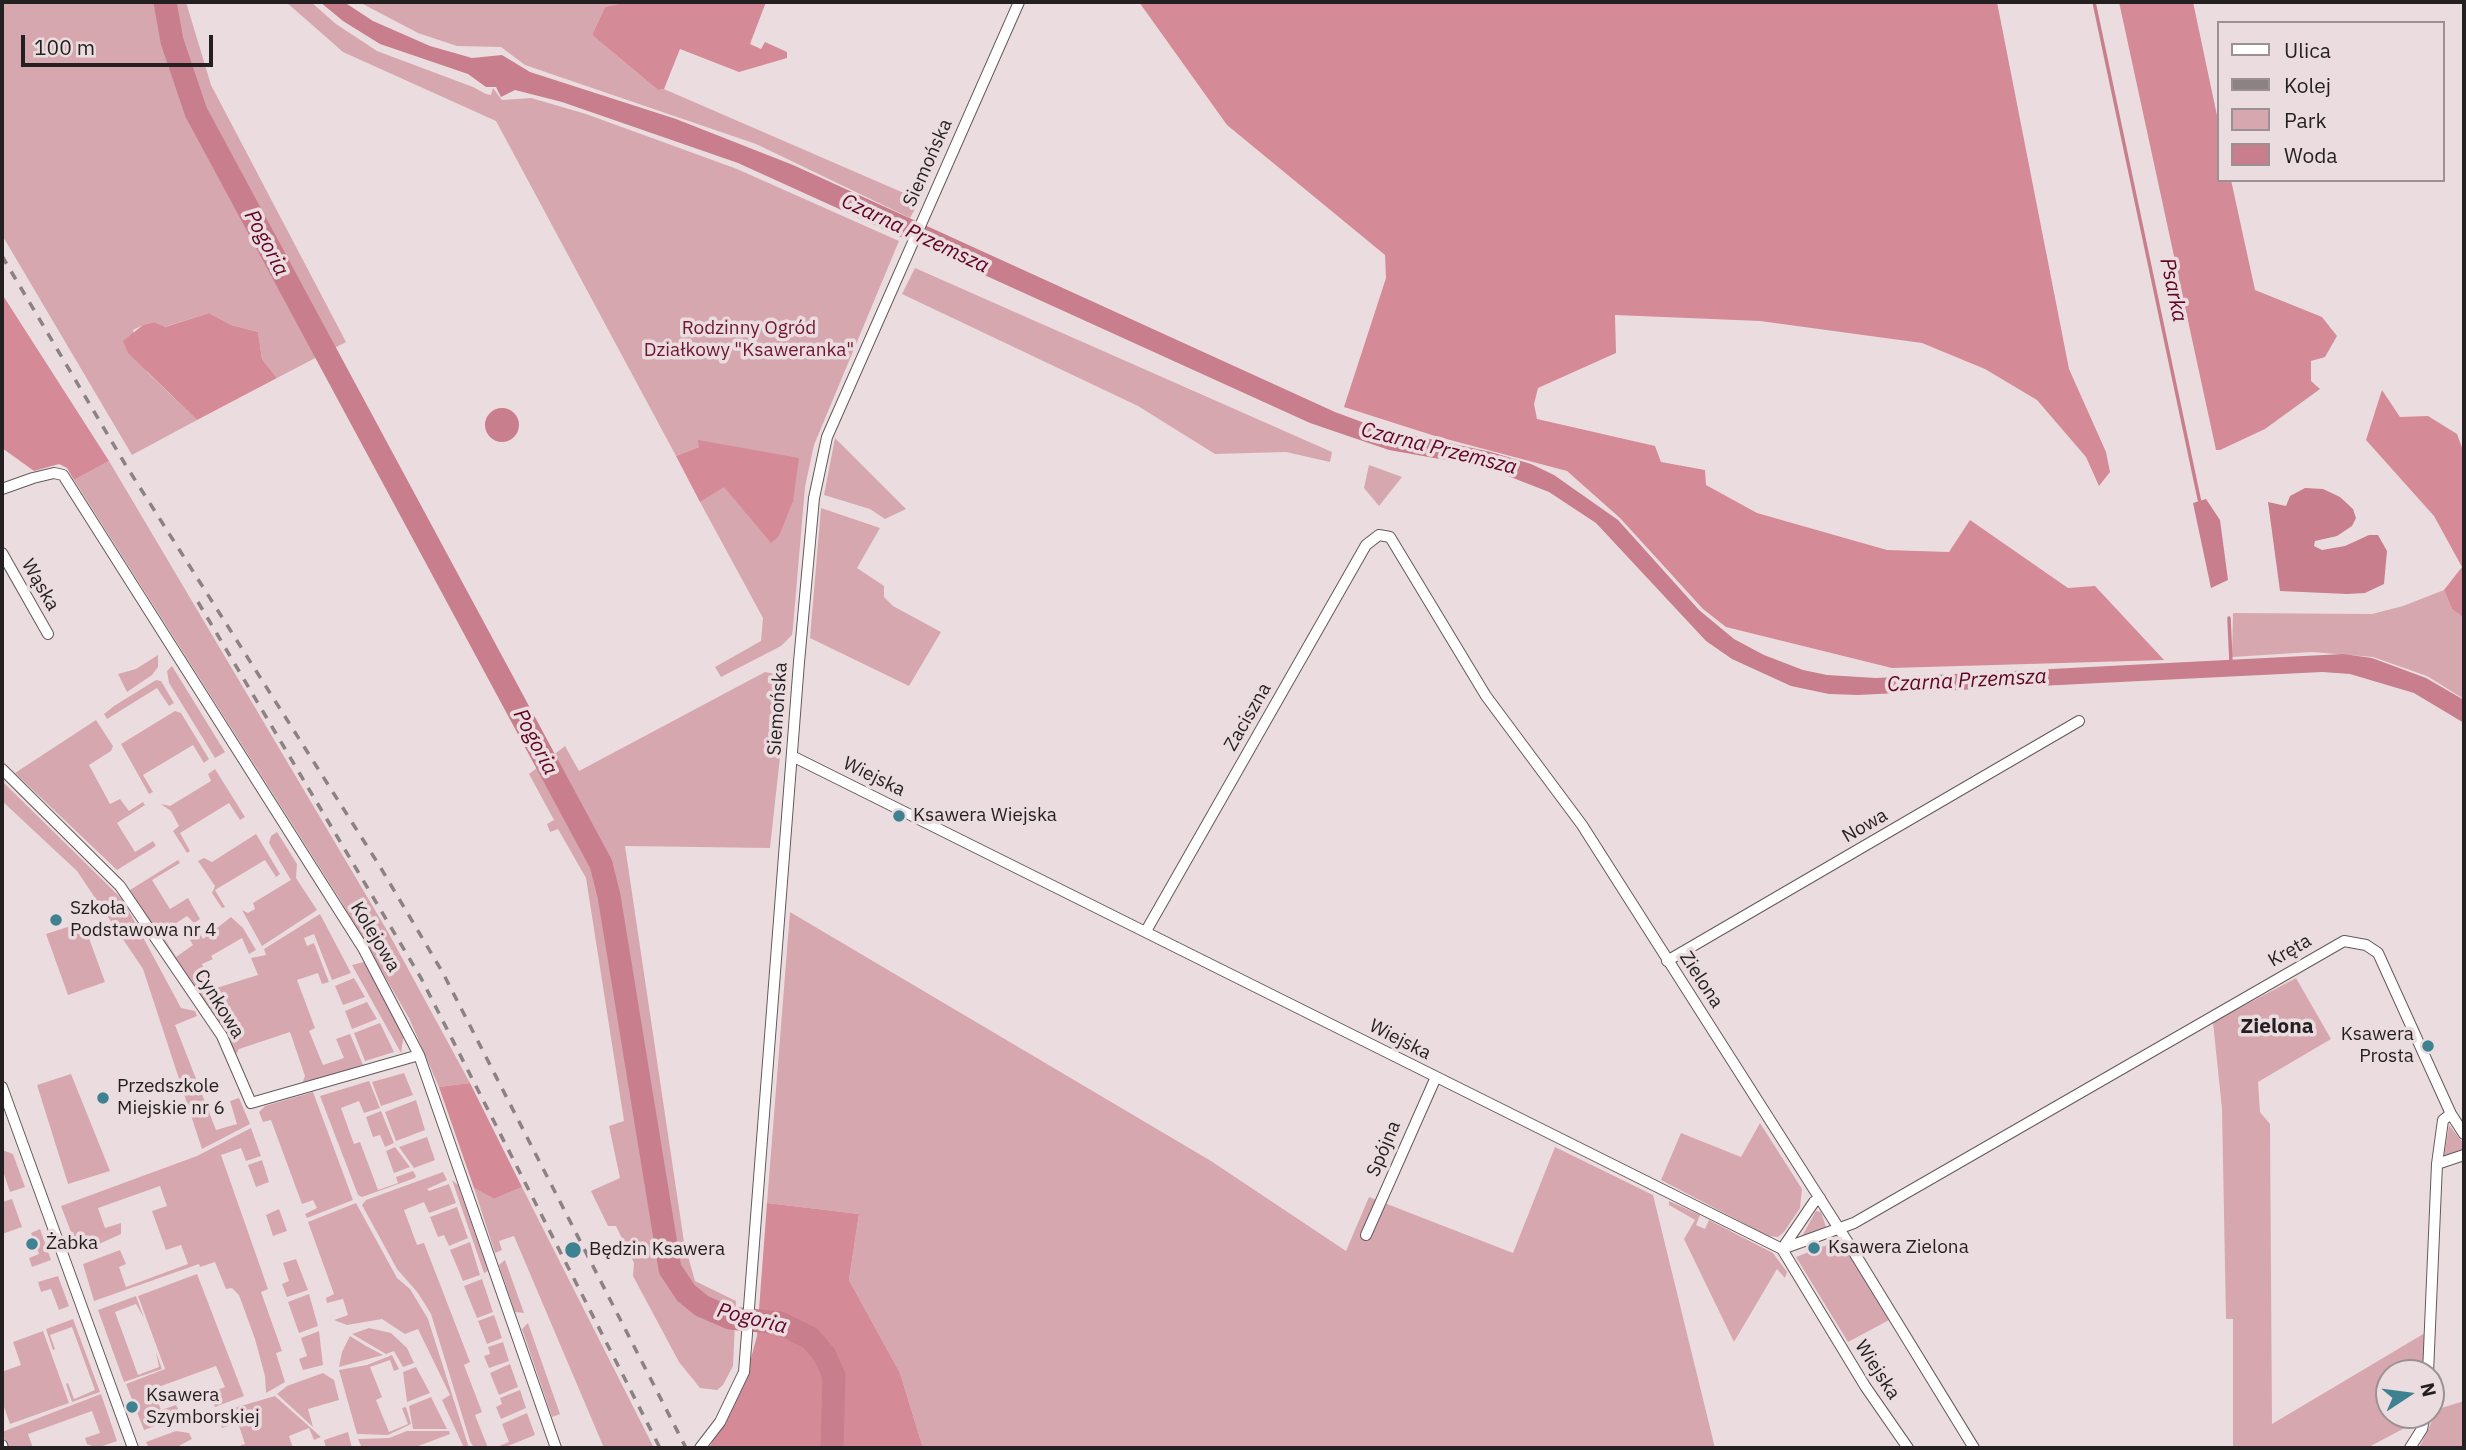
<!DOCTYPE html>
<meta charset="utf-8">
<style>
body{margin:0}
#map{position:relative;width:2466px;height:1450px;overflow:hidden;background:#ebdddf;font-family:"IBM Plex Sans",sans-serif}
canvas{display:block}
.frame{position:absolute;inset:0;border:4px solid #241f20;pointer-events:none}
.legend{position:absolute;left:2217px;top:21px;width:228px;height:161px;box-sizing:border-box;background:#ebdddf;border:2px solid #9b9193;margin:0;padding:9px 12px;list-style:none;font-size:21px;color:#241f20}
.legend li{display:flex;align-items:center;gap:14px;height:35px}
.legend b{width:35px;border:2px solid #9b9193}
.north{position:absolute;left:2375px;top:1359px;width:70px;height:70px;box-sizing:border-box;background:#ebdddf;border:2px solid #9b9193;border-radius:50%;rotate:77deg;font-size:19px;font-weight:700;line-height:28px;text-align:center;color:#241f20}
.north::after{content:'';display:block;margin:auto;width:24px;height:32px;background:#3e8191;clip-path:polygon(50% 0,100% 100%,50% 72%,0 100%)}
.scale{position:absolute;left:21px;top:35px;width:192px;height:32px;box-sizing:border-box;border:4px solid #241f20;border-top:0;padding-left:9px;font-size:21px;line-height:24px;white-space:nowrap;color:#241f20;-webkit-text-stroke:5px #ebdddf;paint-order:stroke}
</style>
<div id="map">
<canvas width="2466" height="1450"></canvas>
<div class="frame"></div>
<ul class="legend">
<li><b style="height:9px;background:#fff"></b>Ulica</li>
<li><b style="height:9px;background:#8c8284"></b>Kolej</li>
<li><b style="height:19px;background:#d7a7af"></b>Park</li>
<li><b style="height:19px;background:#c87e8c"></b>Woda</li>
</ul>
<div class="north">N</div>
<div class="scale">100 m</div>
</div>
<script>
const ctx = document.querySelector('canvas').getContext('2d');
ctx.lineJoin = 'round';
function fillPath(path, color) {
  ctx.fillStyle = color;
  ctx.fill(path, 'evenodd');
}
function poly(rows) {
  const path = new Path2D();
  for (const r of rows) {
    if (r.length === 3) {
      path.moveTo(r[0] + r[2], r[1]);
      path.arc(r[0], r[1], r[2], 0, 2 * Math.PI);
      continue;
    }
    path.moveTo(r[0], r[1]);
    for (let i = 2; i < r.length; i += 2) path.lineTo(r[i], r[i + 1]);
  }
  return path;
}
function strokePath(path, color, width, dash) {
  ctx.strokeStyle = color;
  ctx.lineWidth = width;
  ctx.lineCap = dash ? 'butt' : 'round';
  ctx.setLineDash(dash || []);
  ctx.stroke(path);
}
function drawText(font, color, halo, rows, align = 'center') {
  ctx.font = font + ' "IBM Plex Sans",sans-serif';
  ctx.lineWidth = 7;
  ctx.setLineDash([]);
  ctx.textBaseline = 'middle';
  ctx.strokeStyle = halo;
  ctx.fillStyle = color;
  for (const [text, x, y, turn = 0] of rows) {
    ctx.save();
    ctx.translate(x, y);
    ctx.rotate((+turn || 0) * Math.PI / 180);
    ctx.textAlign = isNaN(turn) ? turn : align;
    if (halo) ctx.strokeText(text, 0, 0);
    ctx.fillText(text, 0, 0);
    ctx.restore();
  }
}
fillPath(poly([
 [2,2,186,2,211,85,346,342,277,378,262,359,258,332,231,325,209,313,164,327,154,322,143,325,133,330,147,372,197,420,132,455,2,235],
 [286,2,311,2,336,24,377,51,473,87,486,94,491,95,493,88,502,100,531,98,586,114,737,169,899,241,814,445,805,487,793,627,792,635,781,646,721,677,715,667,761,641,763,618,700,502,724,486,771,542,699,441,699,447,676,456,496,121,343,52],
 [359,2,627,2,605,7,592,35,658,90,664,89,920,200,910,218,756,144,525,65,501,47,457,46,418,33],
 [915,268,1332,452,1330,462,1286,452,1215,454,1138,406,902,294],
 [835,438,906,509,885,519,870,509,824,495],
 [109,461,388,932,470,1083,439,1087,409,1018,341,901,74,480],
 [1369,465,1402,477,1379,506,1364,488],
 [821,508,880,528,857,568,884,586,884,597,893,606,941,632,909,686,810,638],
 [2444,590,2452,609,2464,618,2464,699,2427,676,2373,657,2312,652,2232,657,2233,613,2372,614,2403,606],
 [158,655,158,667,152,675,127,692,118,674,136,669],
 [172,666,225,752,215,758,169,683,167,671],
 [765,672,780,675,788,684,770,848,625,846,684,1242,695,1281,736,1301,733,1366,723,1385,717,1390,700,1388,679,1362,633,1276,634,1263,616,1226,608,1226,591,1191,620,1178,609,1126,624,1121,586,878,558,829,550,832,547,824,554,820,529,774,565,746,579,771],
 [156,680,161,681,174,703,169,706,157,688,107,719,104,714,114,706],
 [175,711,181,713,209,759,204,763,193,745,143,775,153,792,149,794,121,744],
 [96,720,113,746,111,751,89,765,110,804,120,799,129,811,143,802,145,805,117,823,135,852,153,841,156,846,117,870,15,773],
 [215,769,245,817,240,820,229,803,180,833,190,851,187,853,173,831,179,826,171,811,161,804,170,806,211,781,208,774],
 [2,781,123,900,181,1008,195,1011,197,1016,175,1025,216,1130,237,1124,230,1101,239,1098,250,1124,202,1149,143,969,77,871,2,801],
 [277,832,297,864,296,878,317,910,262,946,242,910,248,913,255,909,253,903,291,880,269,843,271,836],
 [256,834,280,874,276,877,265,860,215,890,225,907,222,908,212,893,215,886,198,861,204,858,212,862],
 [178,860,180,863,152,880,170,909,188,898,200,919,194,923,187,916,161,933,176,957,193,945,190,940,200,934,203,939,231,917,243,928,256,950,249,954,242,938,211,956,213,959,202,964,213,989,258,975,251,958,266,955,264,949,320,914,351,973,332,980,314,934,304,938,307,946,314,943,329,982,322,984,318,973,297,980,315,1028,309,1031,323,1065,344,1058,336,1039,350,1034,363,1065,302,1084,305,1076,290,1032,239,1049,235,1056,130,890],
 [790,912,1211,1161,1346,1251,1369,1197,1513,1253,1555,1147,1653,1195,1715,1448,923,1448,900,1373,849,1280,859,1214,767,1203],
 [83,922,105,982,68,995,46,934],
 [364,962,404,1034,401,1053,352,965],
 [354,978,365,997,343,1005,335,986],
 [2296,978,2331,1039,2258,1082,2260,1112,2270,1124,2272,1424,2425,1333,2422,1373,2389,1373,2389,1415,2420,1415,2416,1422,2367,1448,2233,1448,2233,1319,2226,1319,2222,1109,2213,1022],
 [367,1002,377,1019,352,1029,345,1011],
 [380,1023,394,1052,365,1061,354,1033],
 [404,1073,413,1095,381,1106,372,1082],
 [71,1074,110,1171,68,1184,37,1085],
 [369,1081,380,1108,364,1113,359,1101,341,1108,354,1144,360,1142,378,1190,398,1183,396,1177,413,1171,416,1176,415,1178,362,1197,358,1195,320,1096],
 [313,1092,353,1200,307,1218,305,1214,317,1208,313,1200,302,1204,271,1120,263,1122,259,1112,265,1106],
 [416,1100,425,1130,396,1141,385,1112],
 [381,1111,394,1143,385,1147,380,1135,373,1137,366,1117],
 [1760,1123,1802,1189,1800,1208,1784,1232,1778,1237,1768,1236,1661,1180,1681,1133,1741,1157],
 [2449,1125,2464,1144,2464,1149,2444,1157],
 [251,1128,261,1156,246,1161,241,1148,221,1155,268,1289,261,1292,282,1351,276,1353,285,1382,266,1393,265,1376,255,1339,239,1295,232,1288,226,1289,215,1262,200,1267,199,1264,94,1301,83,1264,120,1250,126,1264,119,1267,126,1287,188,1264,181,1245,166,1250,152,1211,167,1206,160,1186,98,1208,105,1228,121,1223,121,1234,79,1253,61,1206,197,1156],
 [427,1137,435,1160,414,1168,399,1147],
 [395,1147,410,1167,394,1173,386,1151],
 [2,1150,13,1154,25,1187,10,1192,2,1168],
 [262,1160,269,1182,256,1187,248,1165],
 [443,1172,447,1180,427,1189,429,1191,449,1184,456,1203,429,1213,424,1202,404,1210,417,1245,424,1243,470,1362,464,1365,482,1412,475,1415,488,1448,474,1448,470,1441,431,1314,418,1293,397,1269,362,1205,366,1200],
 [452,1180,458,1185,488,1271,484,1273],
 [522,1187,654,1448,604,1448,514,1236,499,1241,502,1250,495,1253,474,1188,494,1199],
 [12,1199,22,1227,2,1234,2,1202],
 [1669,1201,1700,1215,1696,1225,1705,1229,1709,1220,1773,1253,1787,1272,1785,1278,1777,1269,1734,1342,1684,1239,1695,1220,1669,1205],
 [356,1203,397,1278,410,1289,428,1319,469,1448,464,1448,442,1400,450,1395,418,1329,405,1334,382,1319,347,1325,334,1320,348,1315,343,1299,327,1303,326,1298,334,1294,308,1222],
 [457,1207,468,1238,449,1246,444,1235,438,1237,430,1217],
 [279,1209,287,1231,273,1236,266,1215],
 [1816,1211,1821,1212,1826,1227,1802,1236],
 [40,1229,51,1260,32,1267,29,1258,39,1254,31,1233],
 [470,1242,480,1275,463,1281,450,1250],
 [1832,1243,1848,1254,1850,1253,1891,1319,1848,1342,1796,1257],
 [296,1259,308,1290,287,1297,282,1284,289,1281,283,1263],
 [505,1260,524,1313,515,1312,499,1265],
 [197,1274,244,1396,215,1407,209,1393,225,1387,216,1366,153,1389,161,1410,176,1405,179,1411,172,1420,144,1430,126,1384,165,1369,138,1296],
 [58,1276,69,1306,59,1310,51,1289,41,1292,38,1282],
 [482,1279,493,1312,477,1318,464,1286],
 [309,1294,318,1326,299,1333,288,1302],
 [136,1296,144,1318,136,1304,115,1312,138,1375,159,1367,156,1352,162,1369,124,1382,98,1310],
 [494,1315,502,1338,487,1344,478,1321],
 [73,1319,100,1392,72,1402,66,1384,68,1383,74,1399,95,1390,72,1327,50,1335,55,1349,53,1350,46,1329],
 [528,1323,560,1414,552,1417,522,1329],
 [369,1328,391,1333,407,1348,414,1363,403,1367,394,1351,386,1354,352,1334],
 [43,1331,69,1403,10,1424,2,1401,2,1367,4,1371,21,1365,13,1342],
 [319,1331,323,1365,303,1370,299,1359,307,1356,301,1338],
 [350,1336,366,1346,383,1355,339,1367,342,1352],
 [503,1342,509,1361,489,1368,484,1356,490,1354,488,1347],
 [392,1355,399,1369,394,1371,390,1360,370,1367,382,1397,376,1400,389,1432,408,1424,402,1408,406,1407,411,1424,388,1435,357,1434,339,1370,367,1365],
 [510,1364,518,1387,499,1395,490,1373],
 [416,1367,430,1393,407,1402,403,1372],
 [323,1373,334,1380,339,1400,308,1409,313,1427,277,1394,287,1386],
 [520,1390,526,1408,501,1419,496,1407,502,1404,500,1398],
 [101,1394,117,1441,97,1448,87,1444,85,1438,100,1433,92,1411,28,1434,33,1448,8,1448,2,1432],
 [275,1396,321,1437,314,1440,309,1428,289,1436,293,1448,234,1448,245,1444,238,1423,222,1428,217,1413],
 [431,1397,447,1429,413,1429,409,1406],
 [2464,1401,2464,1448,2419,1448,2438,1409],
 [527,1413,535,1435,503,1448,494,1448,509,1442,502,1424],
 [176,1431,189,1433,192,1439,175,1448,149,1448,146,1442],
 [407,1431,449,1431,450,1434,413,1448,362,1448,358,1439,389,1438],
 [348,1432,352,1448,326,1448,324,1440]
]), '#d7a7af');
fillPath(poly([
 [627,2,766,2,750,44,761,49,765,42,787,52,787,58,739,72,680,49,664,89,658,90,592,35,605,7],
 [1139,2,1997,2,2069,369,2106,452,2110,472,2099,486,2086,457,2037,400,1985,369,1922,343,1760,321,1615,315,1616,353,1538,388,1534,404,1537,419,1655,446,1661,462,1705,470,1706,485,1757,513,1887,550,1949,552,1970,520,2068,588,2095,586,2164,660,1892,668,1726,627,1703,609,1620,518,1567,471,1435,436,1344,407,1386,278,1385,255,1227,125],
 [2119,2,2193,2,2219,125,2219,180,2231,180,2255,290,2322,317,2337,336,2325,357,2311,361,2311,381,2320,389,2265,429,2220,450,2216,450],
 [2,294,109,461,74,480,67,468,59,464,34,471,2,448],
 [209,313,231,325,258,332,262,359,277,378,197,420,128,353,123,341,143,325,154,322,165,327],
 [2382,390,2400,417,2428,416,2457,434,2464,453,2464,618,2452,609,2444,590,2462,567,2434,516,2366,440],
 [698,440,799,458,793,501,779,536,771,543,724,487,700,502,676,456,699,447],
 [470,1083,522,1187,494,1199,474,1188,439,1087],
 [767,1203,859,1214,849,1280,900,1373,923,1448,709,1448,747,1373,757,1336]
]), '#d58a98');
fillPath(poly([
 [320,2,344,2,373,21,430,46,472,58,502,55,530,72,676,119,793,165,1335,412,1378,428,1491,452,1531,464,1554,475,1618,520,1699,610,1734,639,1764,655,1803,670,1827,675,1876,678,2343,654,2372,658,2426,678,2464,700,2464,723,2414,693,2350,674,2322,672,1858,695,1829,694,1791,686,1732,659,1706,641,1596,523,1549,492,1485,467,1389,450,1310,423,738,163,562,102,515,90,501,97,496,87,486,87,468,74,380,44,343,21],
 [502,425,17],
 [2305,488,2323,489,2340,497,2353,509,2356,518,2352,526,2337,536,2315,541,2314,546,2322,550,2345,546,2369,535,2378,535,2387,551,2384,584,2365,593,2347,594,2280,591,2268,502,2286,506,2290,496],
 [2206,499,2220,520,2228,580,2211,588,2193,503]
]), '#c87e8c');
strokePath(poly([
 [2094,2,2200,503],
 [2229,618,2231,662]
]), '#c87e8c', 3.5);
strokePath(poly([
 [165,2,172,41,196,112,601,864,609,896,670,1269,686,1293,702,1306,730,1318,780,1323,810,1338,824,1354,834,1376,832,1448]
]), '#c87e8c', 23);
const minor = poly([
 [2,489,33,478,54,473,63,475,363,948,419,1055,556,1448],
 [2,553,48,634],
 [792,756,1782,1249,1865,1386,1908,1448],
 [2,769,120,886,222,1036,251,1103,419,1055],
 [1146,931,1366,545,1379,535,1390,537,1486,696,1582,825,1852,1249,1974,1448],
 [1667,961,2079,721],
 [2,1087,133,1448],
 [2437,1164,2464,1155],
 [1366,1235,1436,1077],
 [1782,1249,1854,1223,2344,941,2366,945,2378,953,2451,1114,2464,1134],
 [1782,1249,1814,1202,1820,1198],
 [2428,1373,2437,1164,2443,1120,2451,1114],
 [2,1445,3,1448],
 [700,1448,720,1422,744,1372,799,662,814,498,827,437,1019,2],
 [2410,1448,2422,1429,2425,1415]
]);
strokePath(minor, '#64595b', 12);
strokePath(minor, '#fff', 10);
strokePath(poly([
 [2,256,125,464,379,865,443,973,686,1448],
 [198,602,421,978,660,1448]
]), '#8c8284', 3.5, [9, 9]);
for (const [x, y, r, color] of [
 [899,816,7,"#3e8191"],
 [56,920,7,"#3e8191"],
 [2428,1046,7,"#3e8191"],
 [103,1098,7,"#3e8191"],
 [32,1244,7,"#3e8191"],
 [1814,1248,7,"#3e8191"],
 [573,1250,9,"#3e8191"],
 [132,1407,7,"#3e8191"]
]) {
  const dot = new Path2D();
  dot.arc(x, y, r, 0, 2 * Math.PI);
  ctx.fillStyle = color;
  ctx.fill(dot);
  strokePath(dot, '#ebdddf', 2.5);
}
drawText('19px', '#241f20', '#ebdddf', [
 ["Siemońska",928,163,-66],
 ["Wąska",40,585,60],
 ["Siemońska",778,709,-86],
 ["Zaciszna",1248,717,-60],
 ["Wiejska",874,777,26],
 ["Nowa",1865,826,-30],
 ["Kolejowa",375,937,59],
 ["Kręta",2290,951,-30],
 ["Zielona",1701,980,57],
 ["Cynkowa",219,1004,58],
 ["Wiejska",1400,1040,27],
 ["Spójna",1384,1149,-67],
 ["Wiejska",1877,1370,57]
]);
drawText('19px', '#6f1632', '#ebdddf', [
 ["Rodzinny Ogród",749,329],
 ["Działkowy \"Ksaweranka\"",749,351]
]);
drawText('19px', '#241f20', '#ebdddf', [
 ["Ksawera Wiejska",913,816],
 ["Szkoła",70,909],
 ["Podstawowa nr 4",70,931],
 ["Ksawera",2414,1035,"right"],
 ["Prosta",2414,1057,"right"],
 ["Przedszkole",117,1087],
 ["Miejskie nr 6",117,1109],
 ["Żabka",46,1244],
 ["Ksawera Zielona",1828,1248],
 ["Będzin Ksawera",589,1250],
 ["Ksawera",146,1396],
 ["Szymborskiej",146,1418]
], 'left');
drawText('italic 21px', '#600326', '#ebdddf', [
 ["Czarna Przemsza",915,234,25],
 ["Pogoria",266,243,62],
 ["Psarka",2173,290,78],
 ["Czarna Przemsza",1439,449,14],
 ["Czarna Przemsza",1967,681,-3],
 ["Pogoria",535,742,62],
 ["Pogoria",752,1319,14]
]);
drawText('bold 21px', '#241f20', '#ebdddf', [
 ["Zielona",2277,1027]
]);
</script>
